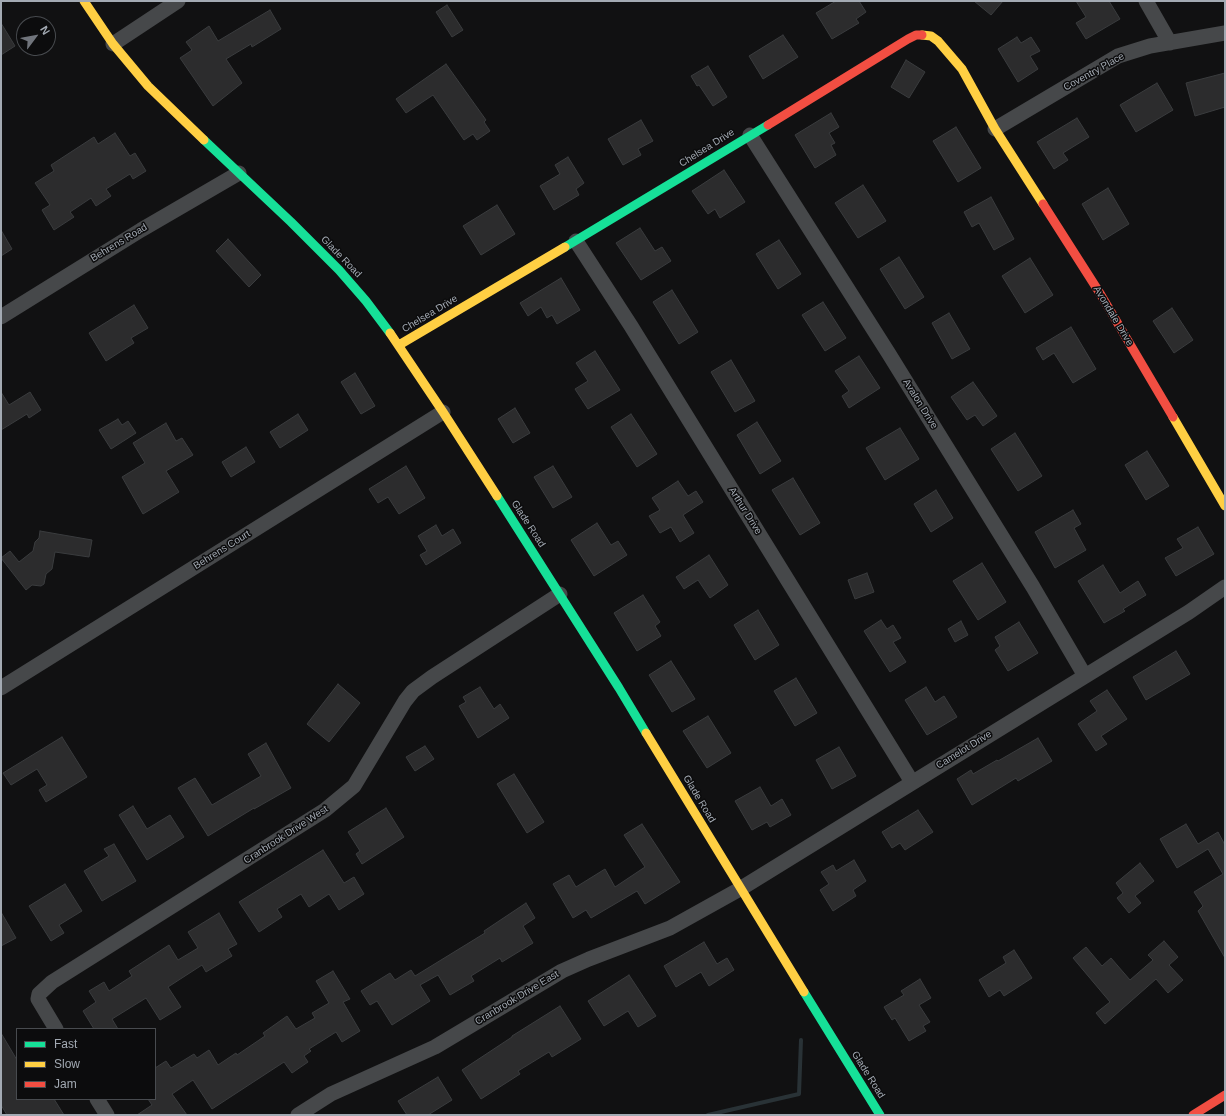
<!DOCTYPE html>
<style>
body{margin:0}
#map{position:relative;width:1226px;height:1116px;overflow:hidden;background:#111112;font-family:Arial,sans-serif}
canvas{display:block}
.frame{position:absolute;inset:0;border:2px solid #a3aab3;pointer-events:none}
.legend{position:absolute;left:16px;top:1028px;width:140px;height:72px;box-sizing:border-box;background:#0c0c0d;border:1px solid #484b4f;margin:0;padding:5px 7px;list-style:none;font-size:12px;color:#a3aab3}
.legend li{display:flex;align-items:center;gap:8px;height:20px}
.legend b{width:20px;border:1px solid #484b4f}
.north{position:absolute;left:16px;top:16px;width:40px;height:40px;box-sizing:border-box;background:#0c0c0d;border:1px solid #484b4f;border-radius:50%;rotate:58deg;font-size:11px;font-weight:700;line-height:16px;text-align:center;color:#a3aab3}
.north::after{content:'';display:block;margin:auto;width:14px;height:18px;background:#70747b;clip-path:polygon(50% 0,100% 100%,50% 72%,0 100%)}
</style>
<div id="map">
<canvas width="1226" height="1116"></canvas>
<div class="frame"></div>
<ul class="legend">
<li><b style="height:5px;background:#16e098"></b>Fast</li>
<li><b style="height:5px;background:#ffcf43"></b>Slow</li>
<li><b style="height:5px;background:#f24e42"></b>Jam</li>
</ul>
<div class="north">N</div>
</div>
<script>
const ctx = document.querySelector('canvas').getContext('2d');
ctx.lineJoin = 'round';
function poly(rows) {
  const path = new Path2D();
  for (const r of rows) {
    path.moveTo(r[0], r[1]);
    for (let i = 2; i < r.length; i += 2) path.lineTo(r[i], r[i + 1]);
  }
  return path;
}
function strokePath(path, color, width, dash) {
  ctx.strokeStyle = color;
  ctx.lineWidth = width;
  ctx.lineCap = dash ? 'butt' : 'round';
  ctx.setLineDash(dash || []);
  ctx.stroke(path);
}
function fillPath(path, color) {
  ctx.fillStyle = color;
  ctx.fill(path, 'evenodd');
}
function drawText(font, color, halo, rows, align = 'center') {
  ctx.font = font + ' Arial,sans-serif';
  ctx.lineWidth = 3;
  ctx.setLineDash([]);
  ctx.textBaseline = 'middle';
  ctx.strokeStyle = halo;
  ctx.fillStyle = color;
  for (const [text, x, y, turn = 0] of rows) {
    ctx.save();
    ctx.translate(x, y);
    ctx.rotate((+turn || 0) * Math.PI / 180);
    ctx.textAlign = isNaN(turn) ? turn : align;
    if (halo) ctx.strokeText(text, 0, 0);
    ctx.fillText(text, 0, 0);
    ctx.restore();
  }
}
strokePath(poly([
 [708,1115,799,1094,801,1040]
]), '#293236', 4);
const building = poly([
 [836,1,859,1,866,12,856,19,859,23,832,39,816,13,836,1],
 [974,1,1003,1,991,15,974,1],
 [1076,1,1109,1,1120,19,1086,39,1076,23,1086,17,1076,1],
 [447,5,463,30,452,37,436,12,447,5],
 [270,10,281,29,252,47,251,44,226,59,242,83,213,106,180,58,192,50,186,42,209,26,218,41,270,10],
 [1,23,15,46,1,55,1,23],
 [783,35,798,57,763,79,749,56,783,35],
 [1017,37,1021,43,1031,37,1040,51,1030,56,1038,69,1018,82,998,49,1017,37],
 [906,60,925,72,909,98,891,87,906,60],
 [446,64,486,120,484,122,490,131,477,140,473,134,464,140,433,95,406,113,396,99,446,64],
 [708,66,727,97,713,106,699,85,697,86,691,76,708,66],
 [1225,73,1225,107,1195,116,1186,83,1225,73],
 [1157,83,1173,110,1136,132,1120,105,1157,83],
 [831,113,839,127,829,133,835,143,831,145,836,155,815,168,795,135,831,113],
 [1077,118,1089,137,1063,153,1068,160,1054,169,1037,142,1077,118],
 [641,120,653,141,638,149,641,155,623,165,608,139,641,120],
 [956,127,981,168,958,182,933,141,956,127],
 [115,133,130,156,135,153,146,171,133,179,130,174,106,189,111,196,96,206,91,198,70,212,74,217,54,230,42,210,50,205,35,183,54,171,51,165,94,137,98,144,115,133],
 [568,157,584,183,576,189,579,195,554,210,540,186,560,174,555,165,568,157],
 [724,170,745,202,720,218,715,209,708,214,692,191,724,170],
 [863,185,886,221,858,238,835,203,863,185],
 [1108,188,1129,224,1103,240,1082,204,1108,188],
 [991,197,1014,239,994,250,979,223,972,227,964,212,991,197],
 [497,205,515,234,481,255,463,226,497,205],
 [640,228,655,251,662,247,671,261,641,280,616,243,640,228],
 [1,230,12,249,1,256,1,230],
 [228,239,261,275,249,287,216,251,228,239],
 [779,240,801,274,778,289,756,254,779,240],
 [899,257,924,297,905,309,880,269,899,257],
 [1030,258,1053,295,1025,313,1002,276,1030,258],
 [561,278,580,310,557,324,552,315,547,318,541,307,528,316,520,303,561,278],
 [672,290,698,332,679,344,653,302,672,290],
 [823,302,846,338,825,351,802,315,823,302],
 [134,305,148,328,131,338,134,343,106,361,89,333,134,305],
 [1172,308,1193,340,1174,353,1153,321,1172,308],
 [949,313,970,349,952,359,932,323,949,313],
 [1071,327,1096,369,1073,383,1054,353,1043,360,1036,348,1071,327],
 [595,351,620,390,588,409,575,389,588,381,576,363,595,351],
 [859,356,880,388,849,408,842,396,849,391,835,371,859,356],
 [731,360,755,401,735,412,711,372,731,360],
 [355,373,375,406,361,414,341,382,355,373],
 [973,382,997,416,983,426,975,415,967,420,951,397,973,382],
 [1,392,9,405,30,392,41,410,29,418,27,414,1,430,1,392],
 [515,408,530,433,513,443,498,419,515,408],
 [298,414,308,430,280,448,270,432,298,414],
 [631,414,657,454,637,467,611,427,631,414],
 [118,419,122,425,128,421,136,433,111,449,99,430,118,419],
 [757,422,781,461,760,474,737,435,757,422],
 [166,423,176,441,182,438,193,455,166,471,179,492,143,514,122,477,145,463,133,443,166,423],
 [900,428,919,459,885,480,866,448,900,428],
 [1015,433,1042,476,1018,491,991,449,1015,433],
 [246,447,255,462,231,477,222,462,246,447],
 [1147,451,1169,486,1146,500,1125,465,1147,451],
 [406,466,425,498,399,514,388,497,378,503,369,489,406,466],
 [553,466,572,497,553,508,534,477,553,466],
 [793,478,820,523,800,535,772,490,793,478],
 [678,481,688,496,696,491,703,502,683,515,694,533,680,542,671,527,660,533,649,516,660,510,652,498,678,481],
 [936,490,953,518,931,532,914,504,936,490],
 [1073,510,1081,524,1074,528,1086,550,1055,568,1035,532,1073,510],
 [597,523,611,545,618,541,627,555,594,576,571,540,597,523],
 [436,525,442,536,453,529,461,543,426,565,420,555,427,551,418,536,436,525],
 [1198,527,1214,554,1176,576,1165,558,1183,548,1177,539,1198,527],
 [40,531,92,540,89,557,55,552,52,569,46,574,44,584,41,586,32,585,26,590,1,558,10,551,19,562,33,551,35,542,39,538,40,531],
 [709,555,728,585,710,598,698,580,684,589,676,577,709,555],
 [982,563,1006,602,978,620,953,581,982,563],
 [1103,565,1120,593,1138,581,1146,595,1123,609,1125,611,1104,623,1078,581,1103,565],
 [867,573,874,592,855,599,848,580,867,573],
 [643,595,660,622,655,626,661,636,637,651,614,613,643,595],
 [758,610,779,645,755,660,734,625,758,610],
 [881,620,887,629,893,625,901,638,893,642,906,662,890,672,864,631,881,620],
 [961,621,968,635,955,642,948,629,961,621],
 [1019,622,1038,653,1008,671,995,650,1000,646,995,637,1019,622],
 [1176,651,1190,674,1146,700,1133,677,1176,651],
 [671,661,695,699,672,712,649,675,671,661],
 [796,678,817,713,795,726,774,691,796,678],
 [338,684,360,703,329,742,307,724,338,684],
 [480,687,494,709,500,704,509,718,478,738,459,706,466,702,463,697,480,687],
 [926,687,935,702,944,696,957,717,927,735,905,700,926,687],
 [1107,690,1127,719,1101,736,1107,744,1096,751,1078,724,1097,711,1090,701,1107,690],
 [708,716,731,753,707,768,683,731,708,716],
 [62,737,87,777,46,802,39,790,47,785,37,769,11,785,3,773,62,737],
 [1038,738,1052,761,1018,781,1016,778,972,805,957,779,971,770,973,774,997,760,998,761,1038,738],
 [266,743,291,788,254,809,254,808,208,836,178,788,195,778,212,805,261,776,248,754,266,743],
 [425,746,434,759,415,771,406,757,425,746],
 [839,747,856,776,832,789,816,760,839,747],
 [514,774,544,822,527,833,497,784,514,774],
 [760,787,771,806,782,799,791,815,770,827,767,822,752,830,735,801,760,787],
 [133,806,147,829,170,815,184,837,147,860,119,815,133,806],
 [386,808,404,837,362,864,356,854,360,851,348,832,386,808],
 [918,810,933,832,905,850,900,843,892,848,882,832,918,810],
 [642,824,680,882,645,904,637,891,591,918,586,910,573,918,553,884,569,875,576,887,605,869,615,887,645,867,624,835,642,824],
 [1186,824,1198,844,1218,832,1225,845,1225,958,1198,911,1203,906,1194,892,1223,874,1208,849,1177,868,1160,839,1186,824],
 [114,844,136,881,102,901,84,871,109,856,104,849,114,844],
 [323,850,344,883,354,877,364,894,339,910,329,894,309,907,301,894,277,909,282,917,259,932,239,902,323,850],
 [854,860,866,881,853,890,856,896,833,911,820,890,829,884,821,872,833,865,836,871,854,860],
 [1140,863,1154,881,1135,896,1141,903,1129,913,1117,898,1123,893,1116,883,1140,863],
 [65,884,82,911,59,925,64,933,51,941,29,906,65,884],
 [526,903,535,918,523,926,533,943,502,962,500,958,471,976,474,981,450,995,438,975,420,985,430,1001,392,1025,377,1001,370,1005,361,991,390,973,395,980,411,970,415,976,485,933,484,931,526,903],
 [1,912,16,938,1,946,1,912],
 [219,913,237,944,228,949,232,956,206,972,202,965,168,987,181,1007,160,1020,146,998,112,1019,118,1029,94,1029,83,1011,96,1002,89,991,104,982,109,991,132,976,129,971,169,945,178,960,198,948,188,932,219,913],
 [1164,941,1178,957,1169,965,1183,980,1168,993,1156,979,1105,1024,1096,1013,1110,1002,1073,958,1086,947,1102,966,1111,958,1130,980,1153,960,1148,955,1164,941],
 [704,942,717,964,727,958,734,970,709,986,701,972,676,987,664,966,704,942],
 [1014,950,1032,978,1004,996,1000,990,989,997,979,980,1006,963,1003,957,1014,950],
 [333,971,350,999,343,1002,360,1031,342,1042,336,1032,309,1049,311,1051,304,1056,308,1062,292,1073,284,1062,212,1109,193,1080,172,1094,187,1115,137,1115,152,1105,148,1099,155,1099,155,1068,166,1061,171,1068,194,1054,197,1058,209,1050,218,1065,236,1053,237,1055,265,1036,263,1033,287,1016,296,1029,315,1018,312,1013,329,1003,316,981,333,971],
 [629,975,656,1016,638,1027,628,1011,604,1026,588,1001,629,975],
 [920,979,931,998,919,1005,930,1022,923,1026,926,1031,909,1041,895,1018,892,1020,884,1007,904,995,901,991,920,979],
 [560,1006,581,1039,552,1057,549,1052,518,1071,520,1074,481,1099,462,1070,512,1037,512,1036,560,1006],
 [1,1033,17,1060,17,1099,54,1099,64,1115,7,1115,1,1105,1,1033],
 [438,1077,452,1100,428,1115,407,1115,398,1101,438,1077]
]);
fillPath(building, '#2c2c2d');
strokePath(building, '#3a3c3e', 1);
strokePath(poly([
 [1146,1,1170,43],
 [113,44,178,1],
 [995,129,1118,56,1150,46,1225,33],
 [750,135,889,354,1033,587,1085,676],
 [576,241,631,326,912,782],
 [1,317,141,230,239,173],
 [1,688,443,412],
 [56,1029,38,999,39,994,52,982,325,810,354,786,405,701,413,691,432,677,560,594],
 [97,1099,107,1115],
 [298,1115,331,1094,435,1047,562,971,589,959,670,928,740,889,1189,612,1225,587]
]), '#46484a', 15);
strokePath(poly([
 [204,140,291,222,339,270,366,301,390,333],
 [565,247,768,125],
 [497,496,619,688,646,733],
 [804,992,880,1115]
]), '#16e098', 9);
strokePath(poly([
 [84,1,113,44,148,86,204,140],
 [922,35,931,36,938,41,962,69,995,129,1043,204],
 [390,333,443,412,497,496],
 [399,345,565,247],
 [1173,417,1225,506],
 [646,733,804,992]
]), '#ffcf43', 9);
strokePath(poly([
 [768,125,908,39,916,35,922,35],
 [1043,204,1101,295,1173,417],
 [1193,1115,1225,1095]
]), '#f24e42', 9);
drawText('10px', '#a3aab3', '#0c0c0d', [
 ["Coventry Place",1094,72,-29],
 ["Chelsea Drive",707,148,-32],
 ["Behrens Road",119,243,-31],
 ["Glade Road",341,257,46],
 ["Chelsea Drive",430,314,-31],
 ["Avondale Drive",1113,316,59],
 ["Avalon Drive",920,404,58],
 ["Arthur Drive",745,511,58],
 ["Glade Road",528,524,57],
 ["Behrens Court",222,550,-32],
 ["Camelot Drive",964,750,-32],
 ["Glade Road",699,799,59],
 ["Cranbrook Drive West",286,835,-33],
 ["Cranbrook Drive East",517,998,-31],
 ["Glade Road",868,1075,58]
]);
</script>
